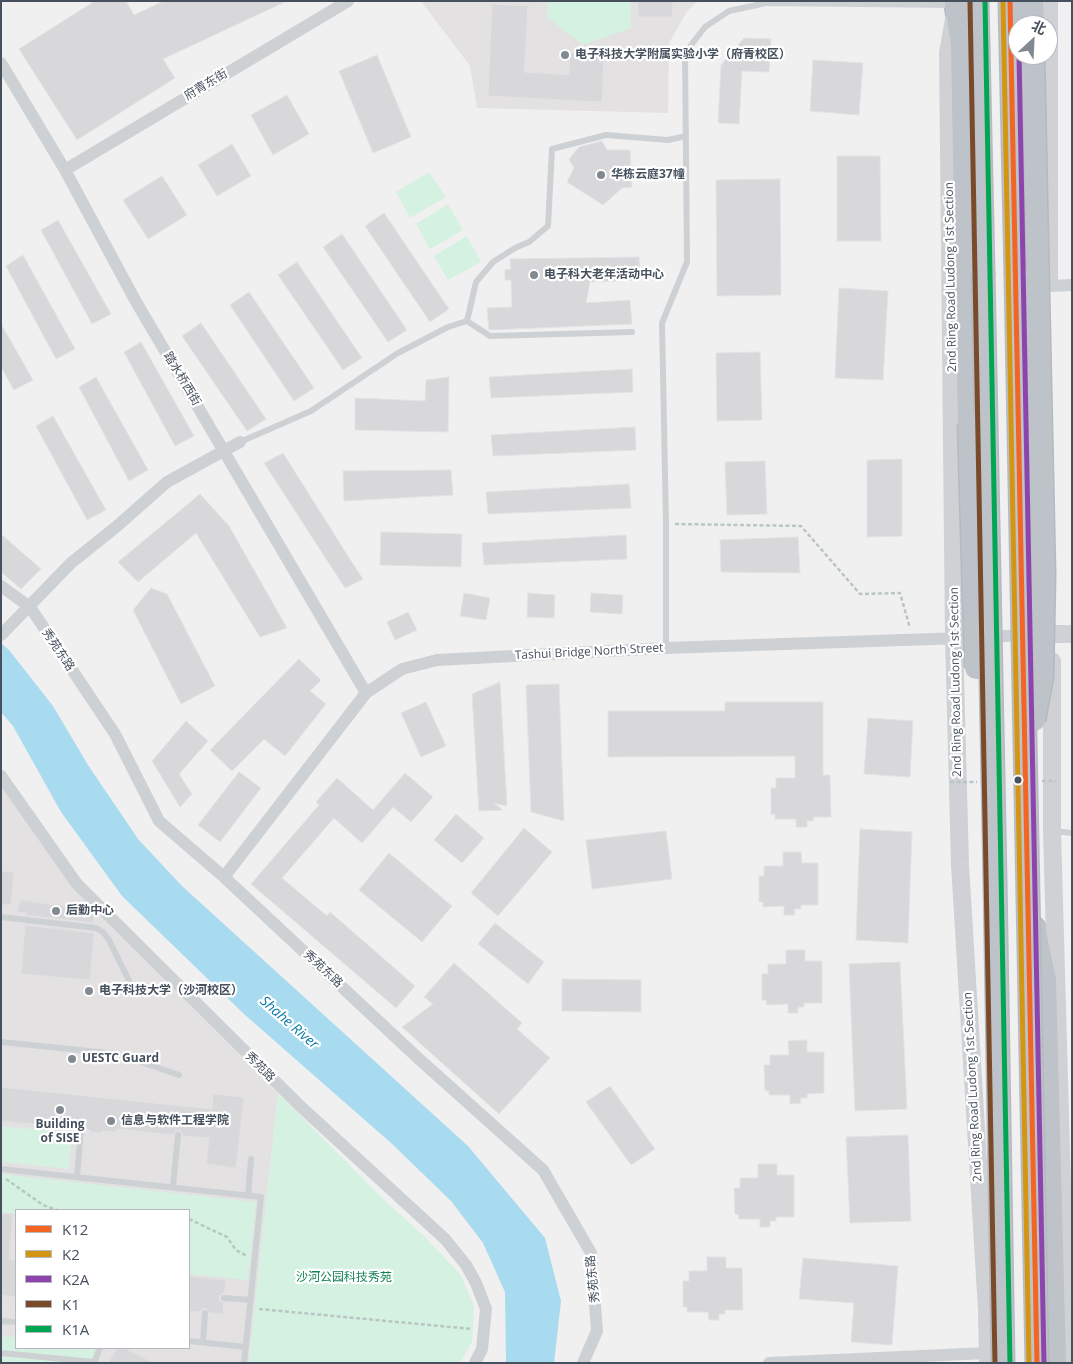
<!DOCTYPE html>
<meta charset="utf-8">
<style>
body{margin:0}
#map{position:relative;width:1073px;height:1364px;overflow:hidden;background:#f1f0f0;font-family:"Open Sans","Noto Sans SC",sans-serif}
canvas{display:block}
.frame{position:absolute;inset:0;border:2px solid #47515e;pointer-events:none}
.legend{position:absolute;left:15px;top:1209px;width:175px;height:140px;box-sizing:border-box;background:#fff;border:1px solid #b5b9bf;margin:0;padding:6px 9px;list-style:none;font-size:15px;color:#47515e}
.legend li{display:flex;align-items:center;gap:10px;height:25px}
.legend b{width:25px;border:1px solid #b5b9bf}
.north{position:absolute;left:1008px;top:15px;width:50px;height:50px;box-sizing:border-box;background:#fff;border:1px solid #b5b9bf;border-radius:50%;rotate:25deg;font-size:14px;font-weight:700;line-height:20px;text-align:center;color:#47515e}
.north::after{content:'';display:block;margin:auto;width:18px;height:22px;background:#828991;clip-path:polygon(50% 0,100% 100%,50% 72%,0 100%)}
</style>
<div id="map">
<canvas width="1073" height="1364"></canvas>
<div class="frame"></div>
<ul class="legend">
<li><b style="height:6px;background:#f26522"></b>K12</li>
<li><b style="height:6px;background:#d49513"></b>K2</li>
<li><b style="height:6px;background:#8e44ad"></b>K2A</li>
<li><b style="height:6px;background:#7a4b2a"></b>K1</li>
<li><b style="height:6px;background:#00a651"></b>K1A</li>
</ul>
<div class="north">北</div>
</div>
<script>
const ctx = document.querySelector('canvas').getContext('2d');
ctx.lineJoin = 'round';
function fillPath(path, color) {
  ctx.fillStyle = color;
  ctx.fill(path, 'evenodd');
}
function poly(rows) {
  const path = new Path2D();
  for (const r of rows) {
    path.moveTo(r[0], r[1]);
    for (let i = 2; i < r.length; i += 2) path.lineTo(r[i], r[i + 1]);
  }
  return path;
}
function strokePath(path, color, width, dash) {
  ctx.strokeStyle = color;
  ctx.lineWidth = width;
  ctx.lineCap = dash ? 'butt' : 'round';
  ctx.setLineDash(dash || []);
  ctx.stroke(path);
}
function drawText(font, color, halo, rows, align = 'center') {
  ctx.font = font + ' "Open Sans","Noto Sans SC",sans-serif';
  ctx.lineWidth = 4.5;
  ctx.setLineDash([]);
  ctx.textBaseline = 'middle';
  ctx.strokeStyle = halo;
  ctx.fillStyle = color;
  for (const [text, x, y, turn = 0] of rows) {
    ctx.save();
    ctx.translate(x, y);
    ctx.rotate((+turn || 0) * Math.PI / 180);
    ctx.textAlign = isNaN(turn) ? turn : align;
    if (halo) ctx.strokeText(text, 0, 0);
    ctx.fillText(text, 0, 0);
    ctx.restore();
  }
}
fillPath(poly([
 [421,1,698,1,688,10,669,43,668,113,477,108,470,66],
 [1,786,74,889,278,1093,249,1363,1,1363],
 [16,1210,189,1210,189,1348,16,1348]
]), '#e3e1e2');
fillPath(poly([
 [548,1,631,1,631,28,583,45,547,17],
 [429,172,446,197,410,218,396,192],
 [448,204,463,230,430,249,416,224],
 [467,236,481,262,448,280,434,256],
 [278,1093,381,1197,425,1237,460,1274,474,1306,472,1342,460,1363,249,1363],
 [1,1126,72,1133,69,1169,1,1162],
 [1,1174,256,1202,248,1280,189,1274,189,1210,16,1210,16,1214,1,1213],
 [1,1336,16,1337,16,1348,96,1348,90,1363,1,1363]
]), '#d4f1e1');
fillPath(poly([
 [1,643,9,650,53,706,88,765,138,839,182,886,468,1146,545,1238,561,1301,554,1363,506,1363,505,1292,483,1243,451,1201,391,1143,244,1014,122,896,61,812,13,726,1,712]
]), '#a8dbef');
const building = poly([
 [95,1,126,1,134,15,164,1,287,1,163,59,175,78,77,140,19,49,95,1],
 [638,1,673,1,672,17,638,17,638,1],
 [492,4,528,6,524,72,569,75,570,53,604,55,602,102,488,96,492,4],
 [744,38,771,39,769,72,742,71,739,124,718,123,721,65,744,38],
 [377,55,411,137,373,153,339,71,377,55],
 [813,60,863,63,859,115,810,111,813,60],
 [287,95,309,134,273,155,251,115,287,95],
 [602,141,607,150,630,150,632,187,622,188,603,205,567,182,574,168,569,159,579,147,602,141],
 [232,144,251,176,217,196,198,165,232,144],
 [837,156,880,156,881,241,837,241,837,156],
 [162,176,187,215,148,239,123,200,162,176],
 [780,179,781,295,717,296,716,180,780,179],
 [384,213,449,309,430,322,365,226,384,213],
 [58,220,111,314,92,324,41,230,58,220],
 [342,234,407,330,388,342,323,247,342,234],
 [23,255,75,349,56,359,6,266,23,255],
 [639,257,640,280,590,282,586,303,630,300,632,324,489,330,487,308,512,307,511,280,505,280,505,270,511,269,510,259,639,257],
 [297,262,362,358,343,370,278,275,297,262],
 [839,288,888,291,883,380,835,378,839,288],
 [249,292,314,388,294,401,230,305,249,292],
 [201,323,266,419,247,431,182,336,201,323],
 [1,324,33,380,14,390,1,367,1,324],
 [141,342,194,436,175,446,124,352,141,342],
 [760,352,762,420,717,421,716,353,760,352],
 [632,369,633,392,491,398,489,377,632,369],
 [96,377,148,470,129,481,79,387,96,377],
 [449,377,448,432,355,430,355,398,425,401,426,380,449,377],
 [53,416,106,510,87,520,36,426,53,416],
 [635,427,636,450,493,456,491,435,635,427],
 [283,453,353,564,363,579,345,588,264,463,283,453],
 [902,459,902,536,867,537,867,460,902,459],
 [765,461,767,514,727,515,725,462,765,461],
 [451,470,453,495,344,501,343,471,451,470],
 [629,484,631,508,488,514,486,492,629,484],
 [200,494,229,526,287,628,260,637,196,533,138,582,118,562,200,494],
 [381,532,462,534,461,567,380,565,381,532],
 [1,534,41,569,21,589,1,572,1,534],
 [626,535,627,559,484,565,482,543,626,535],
 [798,537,800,573,721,572,720,540,798,537],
 [151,588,167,594,215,686,181,704,133,610,151,588],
 [464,593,490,598,486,620,460,616,464,593],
 [528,593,555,595,554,618,527,617,528,593],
 [591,593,623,595,622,614,590,612,591,593],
 [408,612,417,630,395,640,387,622,408,612],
 [299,659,321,680,310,691,326,704,285,756,264,739,232,771,210,750,299,659],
 [500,682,507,806,494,803,503,810,479,811,472,694,500,682],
 [559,684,564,821,531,812,526,685,559,684],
 [426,702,446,746,421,757,401,713,426,702],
 [725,702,823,702,823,775,830,775,831,817,813,817,813,821,807,821,807,827,796,827,796,819,775,819,775,814,771,815,771,788,776,788,776,778,795,778,795,756,608,757,608,711,725,711,725,702],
 [868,718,913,721,910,777,864,774,868,718],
 [186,721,208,741,179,774,192,794,180,807,152,761,186,721],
 [239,772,261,788,220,842,198,825,239,772],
 [405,773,433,797,411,822,393,807,362,843,334,818,282,878,327,916,330,912,415,986,396,1008,251,884,319,805,316,802,337,778,373,810,405,773],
 [456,814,484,838,462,863,434,840,456,814],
 [524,828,552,852,498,916,471,893,524,828],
 [860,829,912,832,908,943,856,940,860,829],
 [666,831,672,879,592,889,586,840,666,831],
 [783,852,801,852,802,863,818,863,818,905,801,905,801,909,794,909,795,915,784,915,784,906,763,907,763,902,759,902,759,876,764,876,764,866,783,866,783,852],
 [389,853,452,906,422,942,359,890,389,853],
 [1,871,14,872,11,905,1,905,1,871],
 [20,900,92,910,95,913,93,923,26,915,26,913,17,912,20,900],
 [495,923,544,962,528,984,478,944,495,923],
 [25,925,94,933,90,980,21,974,25,925],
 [786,950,805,950,805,961,822,961,822,1003,804,1003,804,1007,798,1007,798,1013,788,1013,788,1004,767,1005,766,1000,762,1000,762,974,768,974,768,964,786,964,786,950],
 [900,962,907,1109,855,1111,849,964,900,962],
 [454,963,522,1023,517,1029,550,1058,499,1114,402,1027,433,1004,424,997,454,963],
 [562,979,641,980,641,1012,562,1011,562,979],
 [807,1040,807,1052,824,1052,824,1093,807,1094,807,1098,800,1098,801,1103,790,1104,790,1095,769,1095,769,1091,765,1091,764,1065,770,1065,770,1055,789,1055,788,1041,807,1040],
 [610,1086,655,1149,631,1165,586,1102,610,1086],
 [1,1087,212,1109,213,1094,244,1097,236,1168,206,1164,209,1138,183,1136,182,1133,179,1130,176,1131,173,1135,117,1129,117,1132,102,1131,102,1133,90,1132,90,1130,86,1129,82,1124,78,1125,76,1128,1,1121,1,1087],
 [908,1135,911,1221,850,1223,846,1137,908,1135],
 [758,1164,777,1164,777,1175,794,1175,794,1217,776,1217,776,1221,770,1221,770,1227,760,1227,760,1219,739,1219,738,1214,735,1214,734,1188,740,1188,740,1178,758,1178,758,1164],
 [1,1213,13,1214,9,1259,16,1260,16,1293,15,1297,1,1295,1,1213],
 [707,1257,726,1257,726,1268,742,1268,743,1310,725,1310,725,1314,719,1314,719,1320,709,1320,708,1312,687,1312,687,1307,683,1307,683,1281,689,1281,689,1271,707,1271,707,1257],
 [803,1258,898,1266,892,1345,851,1342,854,1303,799,1299,803,1258],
 [189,1276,226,1280,224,1293,221,1294,219,1297,220,1301,224,1303,223,1314,210,1313,206,1308,202,1309,200,1312,189,1311,189,1276],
 [117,1348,124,1348,154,1363,108,1363,117,1348]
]);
fillPath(building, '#d8d8da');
strokePath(building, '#e2e2e3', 1);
const highway = poly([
 [977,1,983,273],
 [1010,1,1016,274],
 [1032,1,1033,25],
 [956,5,962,44,969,424],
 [1034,928,1045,980,1055,1363]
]);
strokePath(highway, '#b5b9c0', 25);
strokePath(poly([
 [675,524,801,526,860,594,900,593,910,628],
 [6,1179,43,1205,57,1210],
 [189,1219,227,1237,236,1250,247,1256],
 [259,1309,472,1329]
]), '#bac6c3', 2.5, [4, 2.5]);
strokePath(poly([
 [467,321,490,336,632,332],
 [240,442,311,411,398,353,448,327,467,321,476,282,493,262,515,248,529,242,548,226,552,149,606,135,668,140,686,136],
 [666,648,666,523,662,323,687,262,685,53,705,27,729,11,766,3,952,5],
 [1053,831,1072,833],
 [1,917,96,928,103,932,109,940,132,987],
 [1,1042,118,1054,179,1075],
 [1,1169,261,1197,244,1363],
 [77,1177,81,1129],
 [173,1187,178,1135],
 [248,1196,251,1159],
 [224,1298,251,1300],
 [1,1321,16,1322],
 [189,1341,246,1347],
 [203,1342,205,1313],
 [1,1353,94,1362],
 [94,1363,100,1348]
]), '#ced1d4', 6);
strokePath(poly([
 [1,63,65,170,135,300,366,693],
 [65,170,348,1],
 [1049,286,1072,285],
 [1,586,30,607,115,734,159,821,224,877,419,1059,543,1170,591,1253,597,1331,583,1363],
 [1,635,71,563,116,527,167,482,240,442],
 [984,637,1027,635],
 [1,776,77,884,299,1105,445,1239,466,1265,476,1283,486,1309,482,1349,475,1363],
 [224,877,366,693,402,669,437,660,666,648,962,638],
 [769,1363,988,1353]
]), '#ced1d4', 12);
strokePath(poly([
 [954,19,948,53,954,638,960,864,987,1310,988,1363],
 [1049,278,1049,1],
 [1052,634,1072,634],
 [1052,661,1052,831,1067,1363]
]), '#cfd1d5', 18);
strokePath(highway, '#bec2c9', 22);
const highwayBridge = poly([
 [1033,55,1044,575,1042,677,1034,720],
 [983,273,995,881,1003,1363],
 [1016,274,1037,1363],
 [969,424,976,668]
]);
strokePath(highwayBridge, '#b5b9c0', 25, []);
strokePath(poly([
 [1042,781,1056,781],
 [950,782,977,782]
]), '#bac6c3', 2.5, [4, 2.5]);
strokePath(highwayBridge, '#bec2c9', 22);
strokePath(poly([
 [1010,1,1037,1363]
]), '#f26522', 5);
strokePath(poly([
 [1003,1,1029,1363]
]), '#d49513', 5);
strokePath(poly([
 [1019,55,1044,1363]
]), '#8e44ad', 5);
strokePath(poly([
 [970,1,995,1363]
]), '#7a4b2a', 5);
strokePath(poly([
 [985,1,1010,1363]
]), '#00a651', 5);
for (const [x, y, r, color] of [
 [565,55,5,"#828991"],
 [601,175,5,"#828991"],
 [534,275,5,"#828991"],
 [1018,780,4.5,"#47515e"],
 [56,911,5,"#828991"],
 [89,991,5,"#828991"],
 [72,1059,5,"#828991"],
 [60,1110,5,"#828991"],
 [111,1121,5,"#828991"]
]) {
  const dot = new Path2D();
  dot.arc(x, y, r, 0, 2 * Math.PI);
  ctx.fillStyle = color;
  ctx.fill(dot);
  strokePath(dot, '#fff', 2);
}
drawText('bold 12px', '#47515e', '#fff', [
 ["电子科技大学附属实验小学（府青校区）",575,55],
 ["华栋云庭37幢",611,175],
 ["电子科大老年活动中心",544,275],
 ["后勤中心",66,911],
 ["电子科技大学（沙河校区）",99,991],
 ["UESTC Guard",82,1059],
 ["信息与软件工程学院",121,1121],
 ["Building",60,1125,"center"],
 ["of SISE",60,1139,"center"]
], 'left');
drawText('12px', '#47515e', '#fff', [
 ["府青东街",206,85,-31],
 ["2nd Ring Road Ludong 1st Section",951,277,-91],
 ["踏水桥西街",182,379,59],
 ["秀苑东路",58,650,56],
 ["Tashui Bridge North Street",589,652,-3],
 ["2nd Ring Road Ludong 1st Section",956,682,-91],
 ["秀苑东路",323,969,43],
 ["秀苑路",260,1067,45],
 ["2nd Ring Road Ludong 1st Section",973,1087,-93],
 ["秀苑东路",593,1279,-96]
]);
drawText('12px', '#148353', '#fff', [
 ["沙河公园科技秀苑",344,1278]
]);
drawText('italic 14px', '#087aa8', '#fff', [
 ["Shahe River",289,1023,41]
]);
</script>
